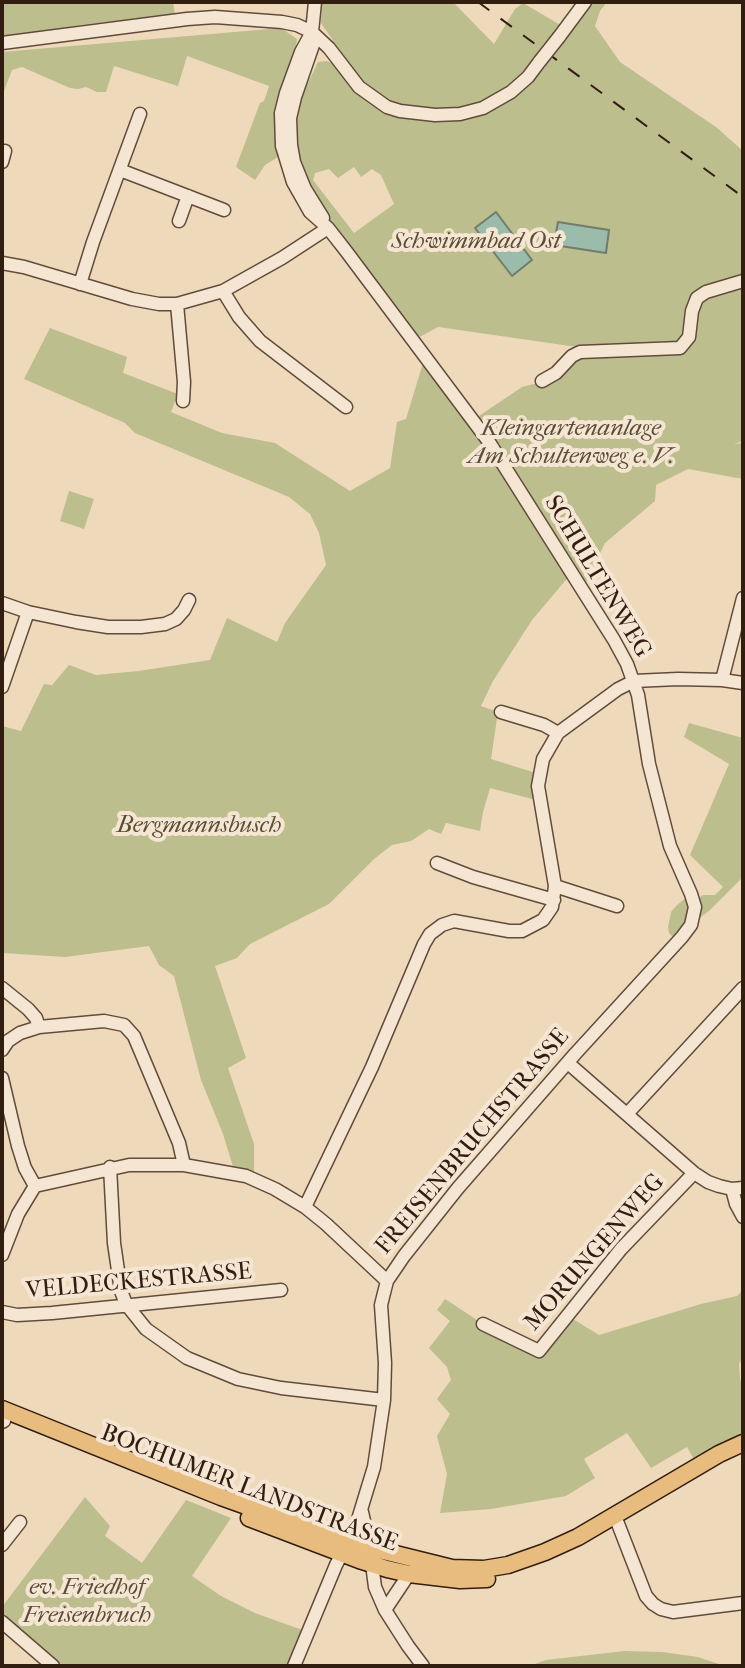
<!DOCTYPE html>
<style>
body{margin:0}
#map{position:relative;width:745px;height:1668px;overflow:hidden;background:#efd9bb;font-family:"IM FELL French Canon",serif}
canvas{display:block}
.frame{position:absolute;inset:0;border:4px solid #321d11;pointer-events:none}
</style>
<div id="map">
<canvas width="745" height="1668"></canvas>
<div class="frame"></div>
</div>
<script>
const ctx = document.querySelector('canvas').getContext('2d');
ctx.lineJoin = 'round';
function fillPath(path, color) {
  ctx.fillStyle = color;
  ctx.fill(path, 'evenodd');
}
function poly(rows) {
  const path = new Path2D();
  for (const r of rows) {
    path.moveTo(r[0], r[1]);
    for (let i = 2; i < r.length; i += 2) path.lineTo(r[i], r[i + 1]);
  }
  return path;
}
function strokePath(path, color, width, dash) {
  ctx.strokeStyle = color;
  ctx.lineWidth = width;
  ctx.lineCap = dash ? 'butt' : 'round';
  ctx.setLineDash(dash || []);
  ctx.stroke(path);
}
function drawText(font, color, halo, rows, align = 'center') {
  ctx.font = font + ' "IM FELL French Canon",serif';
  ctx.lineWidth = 8;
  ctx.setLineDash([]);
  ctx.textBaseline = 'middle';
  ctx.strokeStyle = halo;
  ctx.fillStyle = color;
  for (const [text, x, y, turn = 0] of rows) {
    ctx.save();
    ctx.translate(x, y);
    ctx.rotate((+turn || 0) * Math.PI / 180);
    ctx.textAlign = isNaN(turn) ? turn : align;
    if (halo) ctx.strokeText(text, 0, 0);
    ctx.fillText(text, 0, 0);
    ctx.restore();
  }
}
fillPath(poly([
 [2,2,173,2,175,14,80,25,2,38],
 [322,2,453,2,494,44,515,9,523,3,569,30,591,2,607,2,600,11,595,26,620,62,716,127,743,151,743,441,734,444,743,443,743,479,688,469,656,485,655,501,605,543,582,591,571,574,532,620,493,681,481,706,498,712,491,759,539,774,540,801,490,788,483,812,480,831,446,823,441,834,429,829,411,841,392,845,374,859,329,904,250,944,237,958,215,966,246,1058,228,1068,254,1144,254,1179,235,1173,223,1134,201,1080,174,976,159,965,149,946,65,957,2,953,2,726,21,731,44,684,52,685,69,665,96,675,139,671,210,660,227,618,277,642,285,623,326,565,319,533,310,514,289,497,135,433,125,423,24,379,50,328,127,357,123,373,178,394,171,412,222,433,275,443,350,491,390,468,397,422,406,419,423,363,473,420,522,387,549,380,577,347,438,327,414,340,305,189,290,121,318,62,326,61,332,63,342,54,321,23],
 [354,167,361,177,372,169,381,175,394,204,354,233,313,180,315,173,329,169,338,178],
 [281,28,297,39,296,49,275,109,278,157,265,165,255,180,236,167,260,103,264,101,269,86,187,56,178,86,114,66,106,92,97,92,86,87,78,89,70,88,22,67,12,70,2,96,2,52],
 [69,491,94,499,84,529,60,521],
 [689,723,743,738,743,877,709,911,698,919,678,942,669,933,668,927,671,912,677,905,691,894,694,901,703,895,715,895,723,887,690,855,729,764,684,737],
 [743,1290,743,1357,739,1364,740,1379,743,1389,743,1443,698,1467,687,1447,651,1468,627,1433,584,1459,595,1478,566,1496,491,1509,440,1513,447,1474,437,1436,450,1414,437,1399,451,1380,447,1367,429,1348,450,1321,437,1310,445,1299,483,1324,539,1351,568,1316,599,1335,701,1304,737,1296],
 [85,1497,110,1526,105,1536,142,1563,186,1500,231,1518,192,1576,221,1596,255,1613,308,1632,293,1666,64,1666,2,1613,2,1607],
 [624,1651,662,1652,698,1657,725,1666,529,1666,546,1660]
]), '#bcbe8e');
const water = poly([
 [496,212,532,260,512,276,475,228,496,212],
 [558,222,609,230,606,253,554,245,558,222]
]);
fillPath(water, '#9bbbab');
strokePath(water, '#717c6d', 2);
const minor = poly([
 [315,2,312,32,313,45,295,97,290,118,291,145,294,162,305,189,323,218],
 [559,37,585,2],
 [2,43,187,19,215,17,282,22,297,25,312,32,329,48,359,87,387,107,400,111,435,115,460,114,483,108,511,92,528,77,540,61],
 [2,162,5,151],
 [120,170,224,210],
 [179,221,188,196],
 [2,263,24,267,132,299,159,304,177,304,223,291,282,258,328,228],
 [80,284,93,242,140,114],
 [223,291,239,317,260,341,346,407],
 [177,304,184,382,183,401],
 [542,381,556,373,572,356,580,352,680,348,689,337,692,311,697,298,706,292,743,281],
 [2,603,28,612,76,622,108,627,141,627,165,624,176,619,184,610,189,600],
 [722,680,743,598],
 [2,687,28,612],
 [501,712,544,725,558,733],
 [437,863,473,877,554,900],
 [555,886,617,906],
 [2,988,28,1009,36,1018,39,1027],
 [2,1050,8,1041,20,1033,39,1027,104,1021,124,1025,134,1036,179,1143,184,1165],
 [568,1063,694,1173,708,1182,719,1186,732,1189,743,1188],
 [2,1078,18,1146,25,1168,35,1186],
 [627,1114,743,988],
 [110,1167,114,1243,121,1291,126,1304,146,1329,187,1358,238,1379,281,1388,384,1400],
 [732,1189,736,1204,743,1217],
 [305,1207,372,1067,424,944,430,934,442,925,454,921,509,931,522,931,543,920,552,907,555,886,538,786,543,759,558,733,618,689,634,681,678,679,722,680,743,683],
 [2,1255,18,1214,35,1186,129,1165,184,1165,246,1176,275,1189,305,1207,326,1224,387,1281],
 [2,1312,17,1315,52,1313,281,1290],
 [483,1324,539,1351,621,1249,694,1173],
 [2,1422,4,1421],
 [362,1512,364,1521,371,1539,375,1543,385,1546],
 [615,1516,646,1596,653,1604,661,1609,673,1612,743,1603],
 [2,1545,20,1522],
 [372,1564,375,1587,385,1610,408,1646,423,1666],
 [385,1610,409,1574],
 [2,1622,53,1666],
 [294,1666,336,1565,356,1526,374,1467,384,1400,385,1363,381,1305,387,1281,404,1256,458,1188,575,1054,682,937,691,925,695,907,691,894,670,846,649,764,638,695,627,664,614,640,489,442,346,251,328,228,310,212,293,182,282,146,281,113,286,93,301,52,312,32]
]);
const major = poly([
 [2,1409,221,1497,347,1542,452,1568,484,1569,508,1565,545,1552,578,1537,719,1454,743,1443],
 [249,1518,362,1561,387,1569,409,1574,460,1580,487,1579]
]);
strokePath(minor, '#614c3c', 15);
strokePath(major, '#321d11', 19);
strokePath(minor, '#f5e6d3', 12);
strokePath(major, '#e8bc7e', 16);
strokePath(poly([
 [478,2,743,197]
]), '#321d11', 2, [14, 14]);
const minorBridge = poly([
 [540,61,559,37]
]);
strokePath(minorBridge, '#614c3c', 15, []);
strokePath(minorBridge, '#f5e6d3', 12);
drawText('italic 24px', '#5b4d36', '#f5e6d3', [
 ["Schwimmbad Ost",476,242],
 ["Kleingartenanlage",571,429],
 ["Am Schultenweg e. V.",571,457],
 ["Bergmannsbusch",199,826],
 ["ev. Friedhof",87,1588],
 ["Freisenbruch",87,1616]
]);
drawText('24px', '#321d11', '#f5e6d3', [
 ["SCHULTENWEG",597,577,59],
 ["FREISENBRUCHSTRASSE",473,1142,-50],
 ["MORUNGENWEG",595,1253,-49],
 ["VELDECKESTRASSE",139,1282,-5],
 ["BOCHUMER LANDSTRASSE",249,1489,21]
]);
</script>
